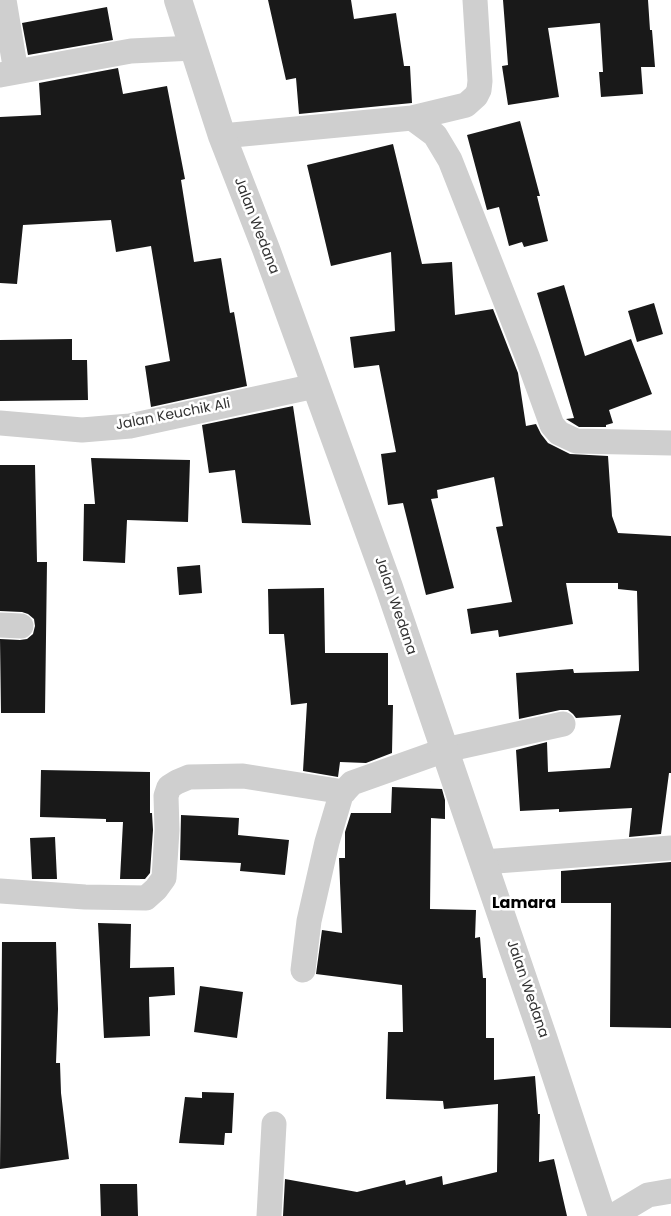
<!DOCTYPE html>
<style>
body{margin:0}
canvas{display:block;background:#fff}
</style>
<canvas width="671" height="1216"></canvas>
<script>
const ctx = document.querySelector('canvas').getContext('2d');
ctx.lineJoin = 'round';
function fillPath(path, color) {
  ctx.fillStyle = color;
  ctx.fill(path, 'evenodd');
}
function poly(rows) {
  const path = new Path2D();
  for (const r of rows) {
    path.moveTo(r[0], r[1]);
    for (let i = 2; i < r.length; i += 2) path.lineTo(r[i], r[i + 1]);
  }
  return path;
}
function strokePath(path, color, width, dash) {
  ctx.strokeStyle = color;
  ctx.lineWidth = width;
  ctx.lineCap = dash ? 'butt' : 'round';
  ctx.setLineDash(dash || []);
  ctx.stroke(path);
}
function drawText(font, color, halo, rows, align = 'center') {
  ctx.font = font + ' Poppins,sans-serif';
  ctx.lineWidth = 5;
  ctx.setLineDash([]);
  ctx.textBaseline = 'middle';
  ctx.strokeStyle = halo;
  ctx.fillStyle = color;
  for (const [text, x, y, turn = 0] of rows) {
    ctx.save();
    ctx.translate(x, y);
    ctx.rotate((+turn || 0) * Math.PI / 180);
    ctx.textAlign = isNaN(turn) ? turn : align;
    if (halo) ctx.strokeText(text, 0, 0);
    ctx.fillText(text, 0, 0);
    ctx.restore();
  }
}
fillPath(poly([
 [268,0,351,0,354,19,396,13,404,66,410,66,412,103,299,114,296,78,286,80],
 [503,0,648,0,650,30,652,30,655,67,641,67,643,94,601,97,599,72,603,72,600,23,548,28,559,97,508,105,502,66,508,65],
 [107,7,113,40,28,55,22,23],
 [118,68,123,94,167,86,185,179,181,180,194,262,221,258,230,313,234,312,247,386,151,407,145,366,170,361,151,246,116,252,111,220,23,225,17,284,0,283,0,117,41,115,39,83],
 [520,121,540,196,537,196,548,241,524,247,522,242,509,246,499,207,487,210,467,135],
 [393,144,422,264,452,262,455,315,493,309,518,373,526,426,536,424,541,434,548,443,570,454,608,456,612,516,618,533,671,536,671,773,669,773,661,834,629,837,632,808,559,812,559,809,520,811,516,750,547,742,548,772,610,768,621,715,576,718,573,714,568,710,560,710,519,719,516,673,573,669,574,673,639,671,637,591,618,589,618,583,566,583,573,624,499,637,498,630,471,634,467,609,512,602,496,527,503,526,494,477,437,490,438,498,431,499,454,588,426,595,403,503,388,505,381,454,396,452,379,365,354,368,350,337,395,331,391,252,331,266,307,165],
 [564,285,585,356,631,339,652,394,609,410,613,423,606,425,606,427,579,427,566,419,574,418,537,293],
 [654,303,663,334,637,342,628,311],
 [72,339,72,360,87,360,88,400,0,401,0,340],
 [293,406,311,525,242,523,235,470,209,473,202,425],
 [91,458,190,460,188,522,127,520,125,563,83,561,84,504,95,504],
 [0,465,35,465,37,562,47,562,45,713,1,713,0,639,20,640,27,639,33,634,35,626,34,619,28,614,22,612,0,611],
 [200,565,202,593,179,595,177,567],
 [324,588,325,653,388,653,388,705,393,705,392,753,366,763,340,762,338,777,303,771,307,703,291,705,284,634,269,634,268,589],
 [41,770,150,772,150,813,152,813,153,830,150,873,145,879,120,879,123,822,106,822,106,819,40,817],
 [392,787,442,789,445,800,445,819,431,818,430,909,476,910,475,938,480,937,483,978,486,978,486,1038,494,1038,494,1080,535,1076,538,1114,540,1114,539,1162,554,1159,567,1216,283,1216,285,1179,357,1192,405,1180,406,1185,442,1176,443,1185,497,1172,498,1104,444,1109,443,1101,386,1099,388,1032,403,1032,402,985,316,974,322,930,342,933,339,858,345,858,345,832,351,813,391,813],
 [181,815,239,818,238,835,289,840,285,875,240,871,241,863,180,860],
 [55,837,57,879,32,879,30,838],
 [671,862,671,1028,610,1027,611,903,561,903,561,871],
 [98,923,131,924,130,968,174,967,175,995,149,997,150,1036,104,1038],
 [2,942,56,942,58,1009,56,1063,60,1063,61,1093,69,1159,0,1169],
 [200,986,243,992,237,1038,194,1032],
 [202,1092,234,1093,232,1133,225,1133,224,1145,179,1143,185,1097,202,1098],
 [100,1184,137,1184,138,1216,101,1216]
]), '#191919');
strokePath(poly([
 [4,0,16,72],
 [0,75,131,51,194,48],
 [412,118,466,105,476,96,479,90,480,81,475,0],
 [222,136,412,118,435,135,450,160,527,356,552,425,559,433,576,441,671,443],
 [0,423,82,430,130,426,315,386],
 [0,625,21,626],
 [483,862,671,848],
 [0,891,85,897,146,898,156,889,164,878,167,830,166,796,169,787,177,782,189,777,243,776,344,792],
 [303,970,309,921,327,842,341,795,352,783,445,750,563,724],
 [269,1216,274,1124],
 [613,1216,648,1195,671,1191]
]), '#cfcfcf', 25);
strokePath(poly([
 [178,0,222,136,266,249,389,587,543,1037,602,1216]
]), '#cfcfcf', 28);
drawText('14px', '#323232', '#fff', [
 ["Jalan Wedana",256,226,69],
 ["Jalan Keuchik Ali",173,415,-11],
 ["Jalan Wedana",395,606,71],
 ["Jalan Wedana",527,989,71]
]);
drawText('bold 16px', '#000', '#fff', [
 ["Lamara",524,904]
]);
</script>
